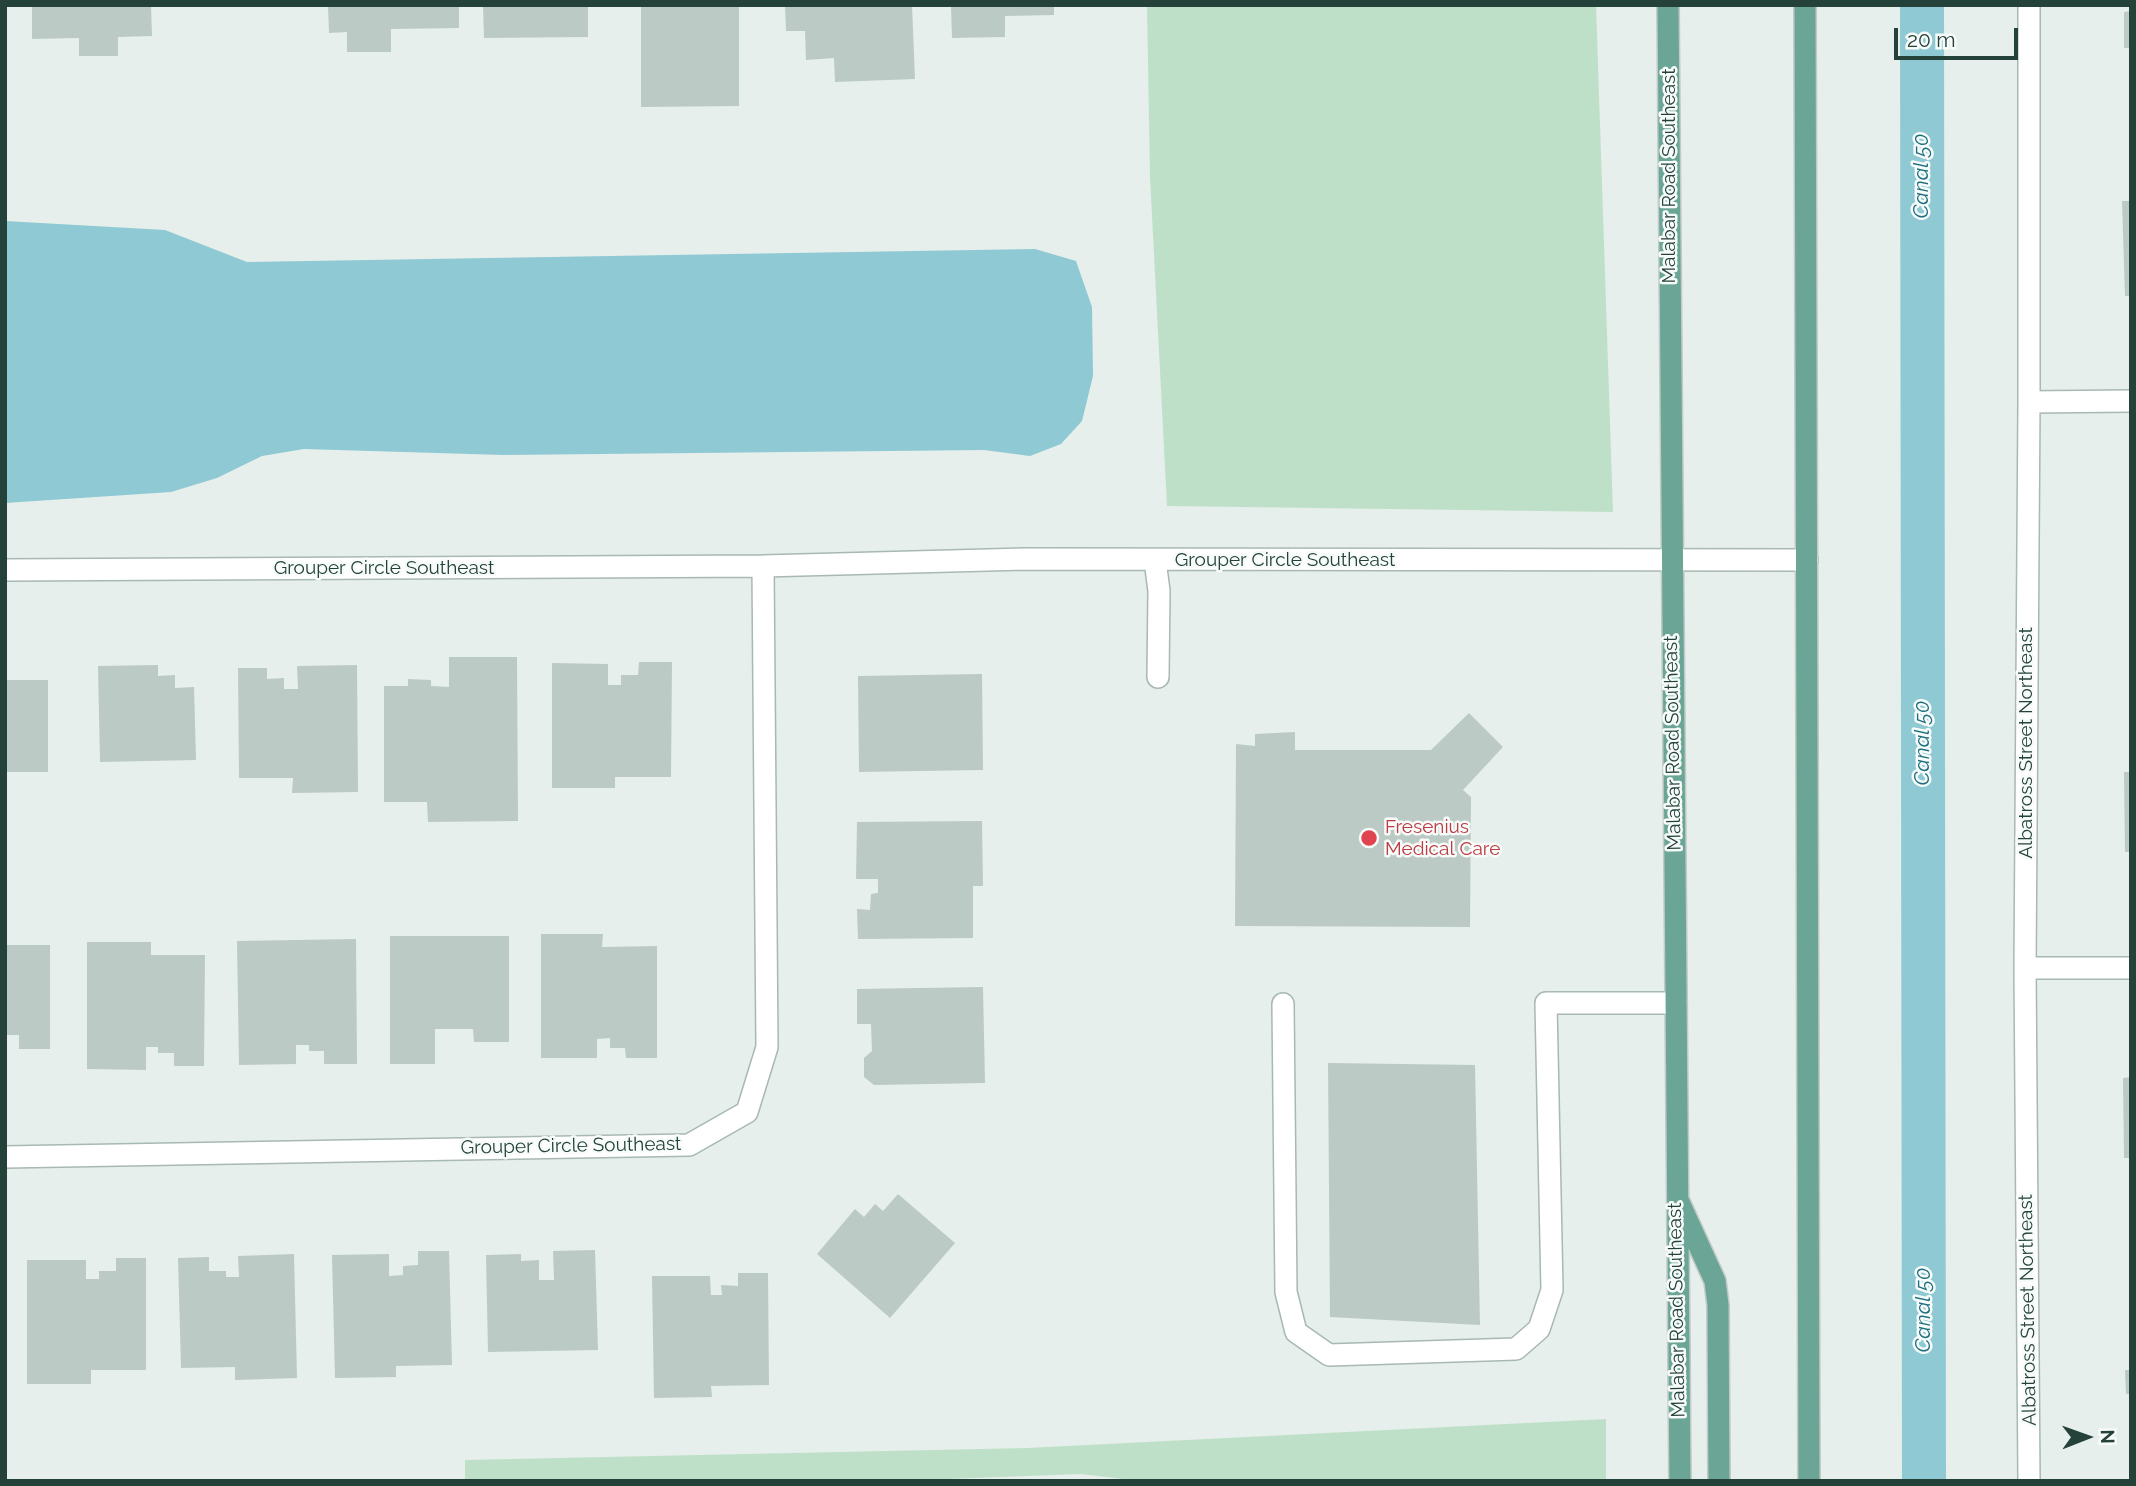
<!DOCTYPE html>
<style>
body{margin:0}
#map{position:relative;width:2136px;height:1486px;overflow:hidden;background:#e6efeb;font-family:Raleway,sans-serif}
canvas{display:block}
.frame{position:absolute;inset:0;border:7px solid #24423a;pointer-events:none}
.north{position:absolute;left:2052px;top:1402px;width:70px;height:70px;-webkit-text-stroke:5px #f7fbf9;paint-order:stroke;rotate:89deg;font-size:19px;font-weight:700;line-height:28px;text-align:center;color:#24423a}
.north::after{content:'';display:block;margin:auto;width:24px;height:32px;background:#24423a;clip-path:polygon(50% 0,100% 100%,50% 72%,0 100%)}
.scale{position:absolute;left:1894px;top:28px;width:124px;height:32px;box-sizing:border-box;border:4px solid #24423a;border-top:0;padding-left:9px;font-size:21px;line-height:24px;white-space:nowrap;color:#24423a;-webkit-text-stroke:5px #f7fbf9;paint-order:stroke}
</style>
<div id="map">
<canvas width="2136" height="1486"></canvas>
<div class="frame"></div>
<div class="north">N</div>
<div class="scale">20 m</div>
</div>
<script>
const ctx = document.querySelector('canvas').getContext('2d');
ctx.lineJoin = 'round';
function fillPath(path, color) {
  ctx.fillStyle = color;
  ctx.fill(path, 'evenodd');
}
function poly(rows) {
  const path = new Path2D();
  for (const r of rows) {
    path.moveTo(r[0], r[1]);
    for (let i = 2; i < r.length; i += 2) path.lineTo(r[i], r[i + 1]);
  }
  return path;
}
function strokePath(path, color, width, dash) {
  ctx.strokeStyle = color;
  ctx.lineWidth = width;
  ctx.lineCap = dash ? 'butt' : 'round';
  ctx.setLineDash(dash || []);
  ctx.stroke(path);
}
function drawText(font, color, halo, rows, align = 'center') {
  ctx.font = font + ' Raleway,sans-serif';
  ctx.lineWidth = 5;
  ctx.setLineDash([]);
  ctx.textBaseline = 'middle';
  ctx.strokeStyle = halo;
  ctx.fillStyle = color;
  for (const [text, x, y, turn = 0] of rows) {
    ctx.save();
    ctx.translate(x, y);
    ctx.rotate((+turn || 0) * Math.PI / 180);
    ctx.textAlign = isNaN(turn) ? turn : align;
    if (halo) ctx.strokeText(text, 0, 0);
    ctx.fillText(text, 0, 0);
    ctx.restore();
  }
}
fillPath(poly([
 [1147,5,1596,5,1613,512,1167,506,1150,177],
 [1606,1419,1606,1481,1140,1481,1081,1474,895,1481,465,1481,465,1460,1027,1448]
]), '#bfe0c8');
fillPath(poly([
 [5,221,165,230,247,262,1035,249,1076,261,1092,307,1093,376,1082,421,1061,444,1030,456,984,450,503,455,304,449,262,456,217,478,171,492,5,503]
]), '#8ec9d4');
strokePath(poly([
 [1922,5,1924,1481]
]), '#8ec9d4', 44);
fillPath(poly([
 [32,5,151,5,152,36,118,37,118,56,79,56,79,38,32,39],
 [328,5,459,5,459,28,391,29,391,52,347,52,347,32,329,33],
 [483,5,588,5,588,37,484,38],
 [641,5,739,5,739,106,641,107],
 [785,5,912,5,915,79,835,82,834,58,806,60,805,31,786,31],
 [951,5,1054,5,1054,15,1005,16,1005,37,952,38],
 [2131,11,2131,48,2124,48,2124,12],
 [2122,201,2131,201,2131,296,2125,296],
 [449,657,517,657,518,821,428,822,427,802,384,802,384,686,408,686,408,679,431,680,431,686,449,687],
 [639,662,672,662,671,777,615,777,615,788,552,788,552,663,608,664,608,685,621,685,621,675,638,675],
 [158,665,158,676,175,675,175,688,194,687,196,760,100,762,98,666],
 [357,665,358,792,292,793,293,778,239,778,238,668,267,668,267,679,284,678,284,689,298,689,297,666],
 [982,674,983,770,859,772,858,676],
 [5,680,48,680,48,772,5,772],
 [1469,713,1503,747,1463,790,1471,797,1470,927,1235,926,1236,744,1255,746,1255,734,1295,732,1295,750,1431,750],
 [2124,772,2131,772,2131,852,2125,852],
 [982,821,983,886,973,886,973,938,858,939,857,909,870,910,871,894,878,893,878,879,856,879,857,822],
 [541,934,603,934,602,947,657,946,657,1058,626,1058,625,1048,610,1048,610,1038,597,1039,597,1058,541,1058],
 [390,936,509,936,509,1042,474,1042,473,1029,435,1029,435,1064,390,1064],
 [356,939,357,1064,324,1064,324,1051,309,1051,309,1045,296,1045,296,1064,239,1065,237,941],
 [87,942,151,942,151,955,205,955,204,1066,174,1066,174,1053,158,1053,158,1047,146,1047,146,1070,87,1069],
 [5,945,50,945,50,1049,19,1049,19,1035,5,1035],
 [983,987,985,1083,874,1085,864,1077,864,1058,872,1051,871,1024,857,1024,857,989],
 [1328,1063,1475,1065,1480,1325,1330,1317],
 [2131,1077,2131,1158,2124,1158,2123,1078],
 [898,1194,955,1243,890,1318,817,1254,855,1209,864,1217,875,1204,883,1211],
 [595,1250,598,1350,488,1352,486,1255,521,1254,521,1261,539,1260,539,1280,554,1280,553,1251],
 [418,1251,449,1251,452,1365,396,1366,396,1377,335,1378,332,1255,389,1254,389,1276,403,1275,403,1266,418,1265],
 [294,1254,297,1378,235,1380,235,1367,181,1368,178,1258,209,1257,209,1271,226,1271,226,1277,239,1277,238,1256],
 [116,1258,146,1258,146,1370,91,1370,91,1384,27,1384,27,1260,86,1260,86,1279,99,1279,99,1271,116,1271],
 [738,1273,768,1273,769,1385,711,1386,712,1397,654,1398,652,1276,710,1276,711,1295,722,1295,721,1285,738,1286],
 [2125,1370,2131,1370,2131,1394,2126,1394]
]), '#bbcac4');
const minor = poly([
 [2029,402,2131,401],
 [1155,560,1159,591,1158,677],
 [5,570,763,566,1025,559,1807,560],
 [2025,968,2131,968],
 [1283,1004,1286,1292,1296,1332,1329,1355,1516,1349,1539,1329,1552,1290,1546,1003,1676,1003],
 [5,1157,689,1145,747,1112,767,1047,763,566],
 [2029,1481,2025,968,2029,402,2029,5]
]);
const major = poly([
 [1668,5,1680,1481],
 [1805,5,1809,1481],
 [1679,1202,1715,1281,1718,1305,1719,1481]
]);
strokePath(minor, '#a8b8b2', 24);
strokePath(major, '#c2cac8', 24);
strokePath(minor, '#fff', 21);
strokePath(major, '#6aa596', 21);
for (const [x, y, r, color] of [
 [1369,838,9,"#e0444e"]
]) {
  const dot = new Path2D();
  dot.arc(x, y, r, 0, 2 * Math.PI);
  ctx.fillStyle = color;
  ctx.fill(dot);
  strokePath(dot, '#f7fbf9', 2.5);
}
drawText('19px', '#24423a', '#f7fbf9', [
 ["Malabar Road Southeast",1669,176,-90],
 ["Grouper Circle Southeast",1285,560],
 ["Grouper Circle Southeast",384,568],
 ["Malabar Road Southeast",1673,743,-91],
 ["Albatross Street Northeast",2026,743,-90],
 ["Grouper Circle Southeast",571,1146,-1],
 ["Malabar Road Southeast",1677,1310,-91],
 ["Albatross Street Northeast",2028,1310,-91]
]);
drawText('19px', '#be3a42', '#f7fbf9', [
 ["Fresenius",1385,827],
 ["Medical Care",1385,849]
], 'left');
drawText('italic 21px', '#1c6f80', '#f7fbf9', [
 ["Canal 50",1922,176,-90],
 ["Canal 50",1923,743,-90],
 ["Canal 50",1924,1310,-90]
]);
</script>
